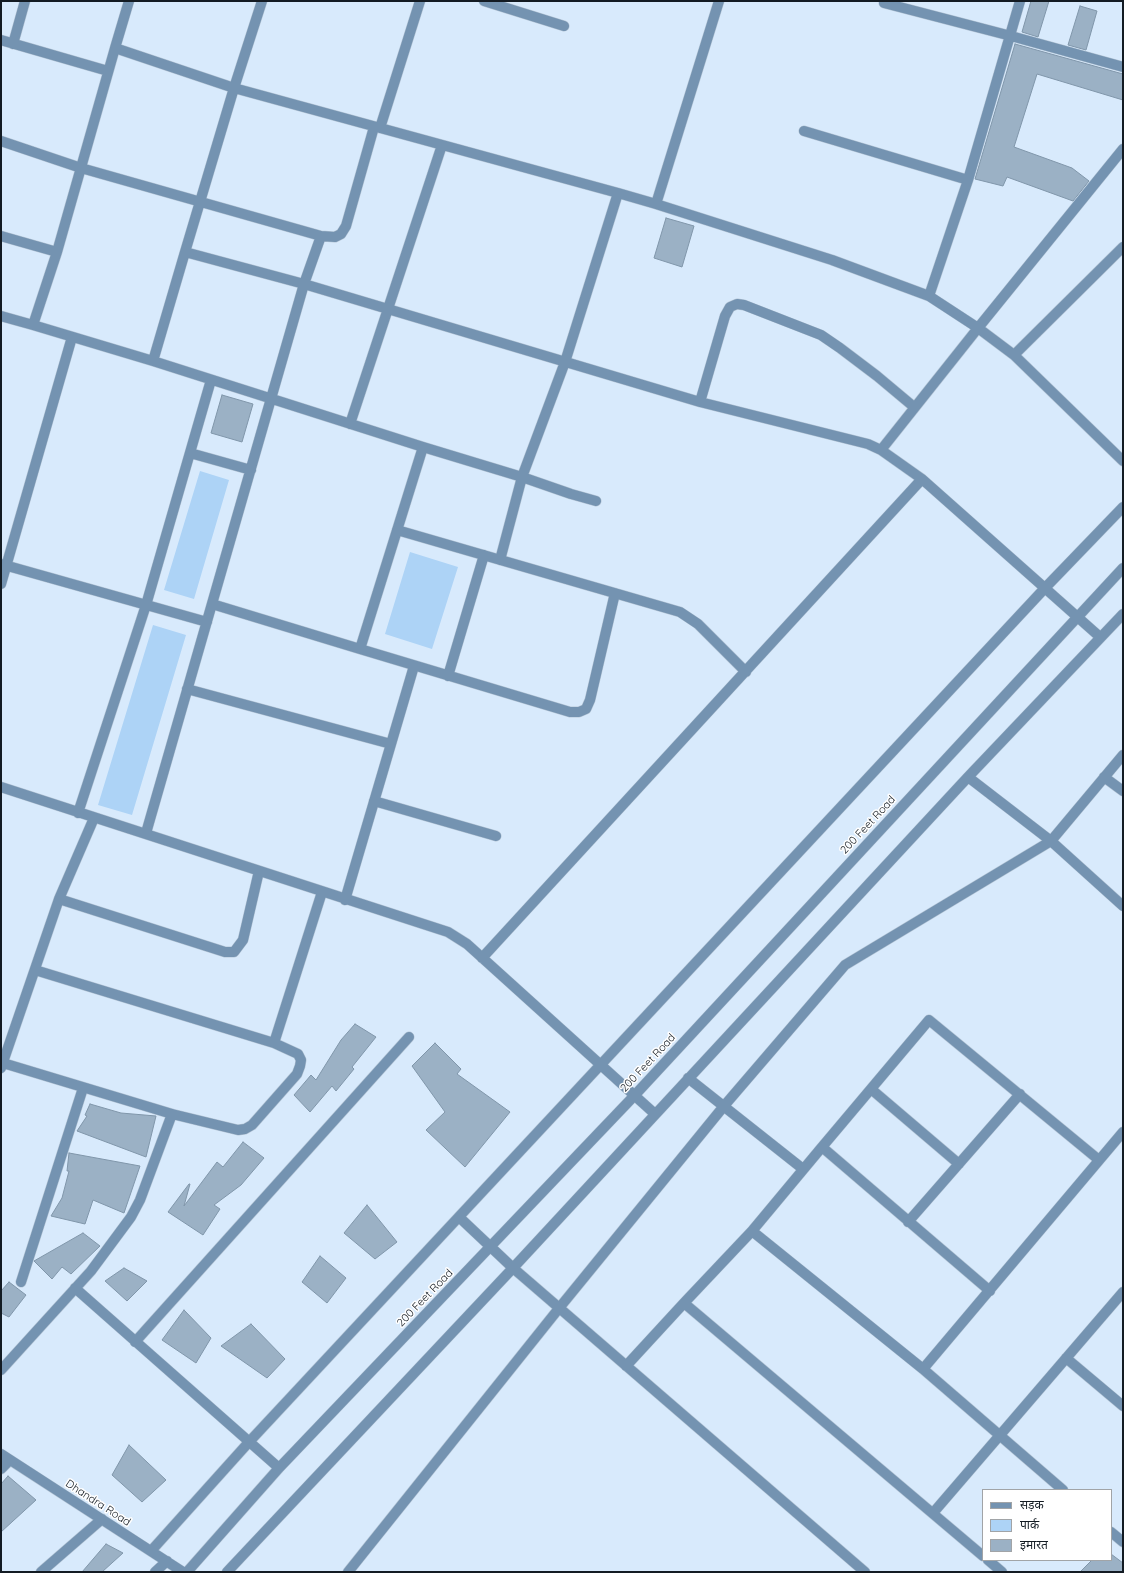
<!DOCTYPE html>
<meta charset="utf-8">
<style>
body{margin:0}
#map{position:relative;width:1124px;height:1573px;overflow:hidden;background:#d8eafc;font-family:Quicksand,"Noto Sans Devanagari",sans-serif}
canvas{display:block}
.frame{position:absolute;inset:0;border:2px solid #131b23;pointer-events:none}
.legend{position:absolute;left:982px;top:1489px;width:130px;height:72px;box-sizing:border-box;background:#fff;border:1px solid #a1a4a7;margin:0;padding:5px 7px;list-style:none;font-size:12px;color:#131b23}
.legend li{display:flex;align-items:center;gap:8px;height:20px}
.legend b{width:20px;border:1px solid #a1a4a7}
</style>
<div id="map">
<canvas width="1124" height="1573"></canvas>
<div class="frame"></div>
<ul class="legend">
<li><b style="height:5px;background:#7493b1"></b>सड़क</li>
<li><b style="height:11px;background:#add3f6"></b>पार्क</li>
<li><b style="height:11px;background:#9bb1c5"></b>इमारत</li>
</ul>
</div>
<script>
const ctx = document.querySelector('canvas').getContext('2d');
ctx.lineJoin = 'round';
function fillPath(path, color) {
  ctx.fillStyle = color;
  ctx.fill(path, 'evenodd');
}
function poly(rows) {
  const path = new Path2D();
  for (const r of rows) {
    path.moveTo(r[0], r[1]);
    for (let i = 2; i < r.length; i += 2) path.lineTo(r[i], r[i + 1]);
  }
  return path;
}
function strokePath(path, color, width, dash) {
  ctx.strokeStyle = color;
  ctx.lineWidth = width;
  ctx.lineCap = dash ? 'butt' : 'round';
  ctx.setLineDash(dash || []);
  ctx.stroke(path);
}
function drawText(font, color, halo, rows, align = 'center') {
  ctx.font = font + ' Quicksand,sans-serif';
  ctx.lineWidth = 3;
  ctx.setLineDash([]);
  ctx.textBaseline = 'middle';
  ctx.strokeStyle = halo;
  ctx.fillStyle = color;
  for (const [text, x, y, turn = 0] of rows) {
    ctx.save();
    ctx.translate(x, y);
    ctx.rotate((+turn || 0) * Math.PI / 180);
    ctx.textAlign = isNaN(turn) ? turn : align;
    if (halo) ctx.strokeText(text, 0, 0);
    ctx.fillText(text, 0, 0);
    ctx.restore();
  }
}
fillPath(poly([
 [200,471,229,480,194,599,164,590],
 [410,552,458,567,432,649,385,634],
 [153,625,186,635,132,815,98,805]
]), '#add3f6');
const building = poly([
 [1031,1,1049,1,1038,37,1022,32,1031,1],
 [1080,6,1097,11,1086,50,1068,45,1080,6],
 [1015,44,1123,74,1123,100,1037,74,1014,147,1072,168,1089,181,1073,201,1007,177,1003,186,975,179,1015,44],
 [666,218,694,226,682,267,654,258,666,218],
 [222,395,253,404,242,442,211,433,222,395],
 [355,1024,376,1037,352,1067,354,1069,336,1091,332,1086,310,1112,294,1095,311,1075,316,1080,341,1040,355,1024],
 [435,1043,461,1069,457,1074,510,1112,465,1167,426,1130,445,1112,412,1066,435,1043],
 [90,1104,121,1113,156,1116,146,1157,77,1131,87,1116,85,1115,90,1104],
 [243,1142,264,1158,241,1185,214,1205,220,1209,203,1235,168,1212,189,1184,190,1184,184,1206,217,1162,223,1167,243,1142],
 [69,1153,140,1166,124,1213,93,1200,85,1224,51,1216,62,1198,69,1171,67,1171,69,1153],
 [367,1205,397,1242,375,1259,344,1233,367,1205],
 [83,1233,100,1246,71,1274,62,1267,52,1279,34,1261,83,1233],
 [320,1256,346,1278,327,1303,302,1282,320,1256],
 [124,1268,147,1281,127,1301,105,1281,124,1268],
 [9,1282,26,1295,9,1317,1,1313,1,1291,9,1282],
 [184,1310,211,1338,196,1363,162,1340,184,1310],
 [251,1324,285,1359,267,1378,221,1346,251,1324],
 [129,1445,166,1480,142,1502,112,1475,129,1445],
 [8,1476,36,1500,1,1532,1,1484,8,1476],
 [106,1544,123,1553,102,1572,82,1572,106,1544],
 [1111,1554,1123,1563,1123,1572,1080,1572,1092,1560,1111,1560,1111,1554]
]);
fillPath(building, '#9bb1c5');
strokePath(building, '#8096aa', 1);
const minor = poly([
 [484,1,564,26],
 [884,3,1011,36,1123,67],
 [1,40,108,71],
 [13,44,25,1],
 [115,48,129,1],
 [380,128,420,1],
 [804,131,968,180],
 [1,141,81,168,321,236,335,237,341,234,346,226,374,127],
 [656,204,832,260,929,296,978,328,1123,149],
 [1,236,57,252,33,325,153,361,423,447,522,477,565,362,618,193,656,204,719,1],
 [57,252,115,48,234,88,618,193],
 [185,252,234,88,262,1],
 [929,296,968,180,1020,1],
 [1,316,33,325],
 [1014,355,1123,247],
 [153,361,185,252,304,284,700,402,868,444,881,450],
 [700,402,725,316,730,307,737,304,744,305,821,335,840,348,877,376,914,407],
 [350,424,442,145],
 [423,447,360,649,570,712,579,712,586,709,590,700,615,593],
 [190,453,251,470],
 [397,530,680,612,698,624,746,672],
 [500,560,522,477,571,494,596,501],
 [1,564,207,622],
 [1,584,72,337],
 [212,604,360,649],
 [1100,637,922,479,881,450,978,328,1014,355,1123,461],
 [448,676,484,555],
 [187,689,391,744],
 [968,777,1051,841,1123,906],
 [1104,777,1123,791],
 [1,787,448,932,467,944,655,1114],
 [374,801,496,836],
 [78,813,146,605,211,380],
 [146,833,304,284,321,236],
 [59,899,225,952,234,952,243,940,259,871],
 [345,900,414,666],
 [482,958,922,479],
 [35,970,274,1043,322,892],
 [3,1063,172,1114,238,1130,245,1129,252,1125,297,1074,300,1066,301,1060,298,1054,274,1043],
 [1,1068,59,899,94,818],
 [688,1078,803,1169],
 [871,1089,959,1164],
 [459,1217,513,1268,865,1572],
 [908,1222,1020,1094],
 [752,1231,822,1147],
 [21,1282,83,1088],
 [75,1288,279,1468],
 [990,1291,822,1147,929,1020,1099,1160],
 [684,1303,983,1556],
 [135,1342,409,1037],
 [1066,1358,1123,1406],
 [626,1366,684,1303,752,1231,923,1369],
 [1,1370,91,1271,131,1217,140,1200,172,1114],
 [1,1454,183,1572],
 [1,1469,10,1460],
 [1063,1490,923,1369,1123,1132],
 [933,1513,1123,1292],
 [1111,1532,1123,1542],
 [151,1551,249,1442,1045,588,1123,507],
 [988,1560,1002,1572],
 [41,1572,102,1519],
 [155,1572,167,1561],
 [187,1572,279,1468,634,1096,1123,568],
 [227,1572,513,1268,968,777,1123,614],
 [348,1572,560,1307,724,1106,845,965,1051,841,1123,755]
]);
strokePath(minor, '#b5c5d5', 11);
strokePath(minor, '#7493b1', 10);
drawText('11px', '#131b23', '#fff', [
 ["200 Feet Road",868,825,-47],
 ["200 Feet Road",648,1063,-47],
 ["200 Feet Road",425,1298,-46],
 ["Dhandra Road",98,1503,33]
]);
</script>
